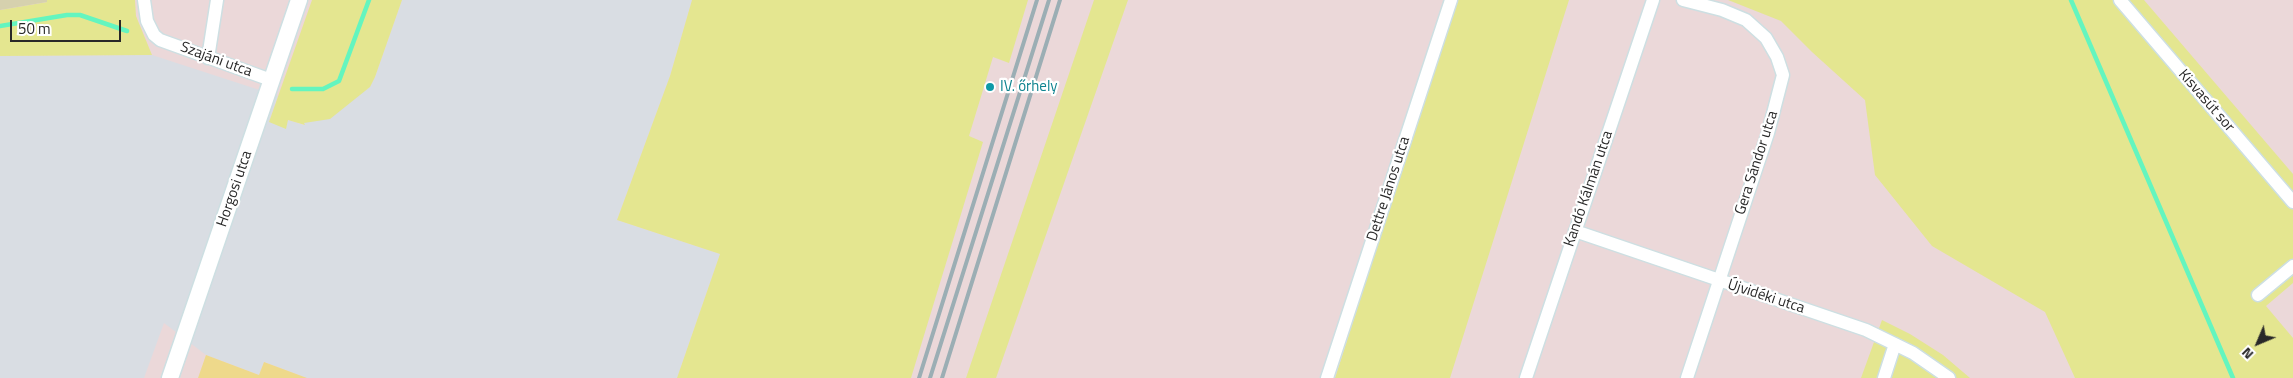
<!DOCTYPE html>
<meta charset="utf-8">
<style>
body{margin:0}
#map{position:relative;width:2293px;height:378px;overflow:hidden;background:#ebd8d9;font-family:"Titillium Web",sans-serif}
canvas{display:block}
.north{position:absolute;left:2233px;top:318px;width:50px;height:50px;-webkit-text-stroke:4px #fff;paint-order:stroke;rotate:225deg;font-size:14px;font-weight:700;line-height:20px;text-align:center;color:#282828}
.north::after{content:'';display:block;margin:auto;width:18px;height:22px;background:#282828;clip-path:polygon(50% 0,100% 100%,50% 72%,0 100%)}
.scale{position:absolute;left:10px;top:20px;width:111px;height:22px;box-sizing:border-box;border:2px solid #282828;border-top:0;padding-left:6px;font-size:15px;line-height:18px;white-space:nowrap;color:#282828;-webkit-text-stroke:4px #fff;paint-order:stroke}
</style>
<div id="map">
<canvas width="2293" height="378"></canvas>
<div class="north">N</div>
<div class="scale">50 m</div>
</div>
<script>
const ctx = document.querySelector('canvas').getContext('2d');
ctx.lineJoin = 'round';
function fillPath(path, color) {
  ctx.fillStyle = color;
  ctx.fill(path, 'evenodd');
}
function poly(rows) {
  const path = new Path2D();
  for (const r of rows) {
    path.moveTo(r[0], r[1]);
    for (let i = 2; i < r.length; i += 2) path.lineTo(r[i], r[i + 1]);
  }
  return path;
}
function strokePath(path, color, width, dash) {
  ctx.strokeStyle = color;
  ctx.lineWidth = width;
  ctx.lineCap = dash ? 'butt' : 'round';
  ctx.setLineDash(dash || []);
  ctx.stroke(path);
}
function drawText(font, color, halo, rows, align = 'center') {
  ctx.font = font + ' "Titillium Web",sans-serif';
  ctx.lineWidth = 4.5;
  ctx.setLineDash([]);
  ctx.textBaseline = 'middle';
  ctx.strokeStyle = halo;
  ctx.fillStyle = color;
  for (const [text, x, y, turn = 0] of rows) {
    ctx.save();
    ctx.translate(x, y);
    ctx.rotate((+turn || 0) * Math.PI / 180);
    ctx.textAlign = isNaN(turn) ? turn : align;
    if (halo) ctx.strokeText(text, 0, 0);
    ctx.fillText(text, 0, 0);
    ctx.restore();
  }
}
fillPath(poly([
 [402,0,692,0,670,76,617,220,720,254,677,378,307,378,264,362,259,375,206,355,164,323,144,378,0,378,0,56,152,55,278,96,269,122,288,120,304,125,304,123,370,87,375,77]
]), '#d9dde3');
fillPath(poly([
 [47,0,135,0,136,16,152,55,0,56,0,10,47,2],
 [312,0,402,0,375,77,370,87,330,119,304,123,305,125,288,120,286,129,269,122],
 [692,0,1028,0,1009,63,993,57,969,136,983,142,911,378,677,378,720,254,617,220,670,76],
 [1094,0,1128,0,996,378,966,378],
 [1456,0,1569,0,1450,378,1335,378],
 [1728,0,2144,0,2293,174,2293,283,2266,306,2293,338,2293,378,2075,378,2045,312,1932,246,1875,175,1865,100,1812,52,1781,21],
 [1882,320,1910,334,1943,355,1970,378,1861,378]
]), '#e4e690');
fillPath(poly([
 [0,0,47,0,47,2,0,10]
]), '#d6d1ae');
fillPath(poly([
 [206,355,259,375,264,362,307,378,198,378]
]), '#eed98b');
strokePath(poly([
 [2071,0,2233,378],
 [0,26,67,15,80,15,127,31],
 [292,89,323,89,339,81,369,0]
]), '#64f5bf', 4.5);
const minor = poly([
 [144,0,147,21,154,35,160,40,271,80],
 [1683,0,1722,10,1746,20,1766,38,1777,57,1783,75,1768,133,1687,378],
 [2120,0,2293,202],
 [208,58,217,0],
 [1575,231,1866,330,1913,353,1949,378],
 [2258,295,2293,266],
 [1327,378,1451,0],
 [1526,378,1653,0],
 [1884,378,1895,344]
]);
const tertiary = poly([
 [170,378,299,0]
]);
strokePath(minor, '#cddfe2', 15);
strokePath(tertiary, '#cddfe2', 19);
strokePath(minor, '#fff', 12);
strokePath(tertiary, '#fff', 16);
strokePath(poly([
 [919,378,1037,0],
 [930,378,1049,0],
 [942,378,1060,0]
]), '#9baeb4', 4);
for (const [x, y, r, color] of [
 [990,87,5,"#0f9aa8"]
]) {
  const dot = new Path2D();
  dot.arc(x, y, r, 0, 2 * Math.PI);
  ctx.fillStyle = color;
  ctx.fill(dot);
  strokePath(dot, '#fff', 2);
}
drawText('15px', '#282828', '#fff', [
 ["Szajáni utca",216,60,20],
 ["Kisvasút sor",2206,101,49],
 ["Gera Sándor utca",1757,163,-72],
 ["Horgosi utca",235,189,-71],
 ["Dettre János utca",1389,189,-72],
 ["Kandó Kálmán utca",1589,189,-71],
 ["Újvidéki utca",1766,297,18]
]);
drawText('15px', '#0d838f', '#fff', [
 ["IV. őrhely",1000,87]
], 'left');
</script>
